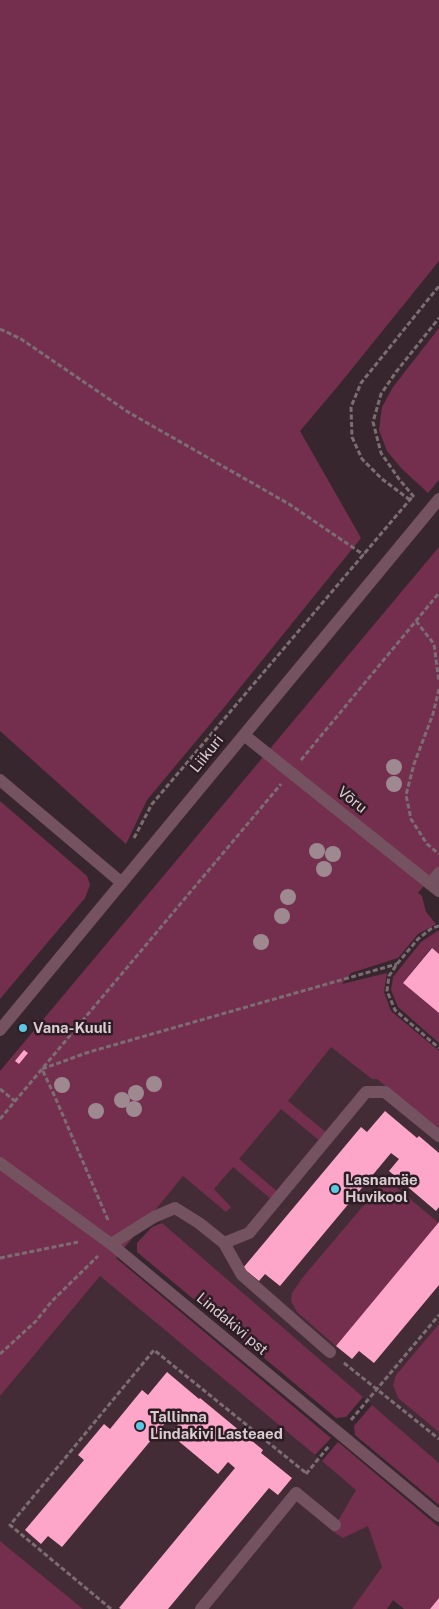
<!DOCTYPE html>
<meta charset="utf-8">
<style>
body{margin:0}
canvas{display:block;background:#37262d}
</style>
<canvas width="439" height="1609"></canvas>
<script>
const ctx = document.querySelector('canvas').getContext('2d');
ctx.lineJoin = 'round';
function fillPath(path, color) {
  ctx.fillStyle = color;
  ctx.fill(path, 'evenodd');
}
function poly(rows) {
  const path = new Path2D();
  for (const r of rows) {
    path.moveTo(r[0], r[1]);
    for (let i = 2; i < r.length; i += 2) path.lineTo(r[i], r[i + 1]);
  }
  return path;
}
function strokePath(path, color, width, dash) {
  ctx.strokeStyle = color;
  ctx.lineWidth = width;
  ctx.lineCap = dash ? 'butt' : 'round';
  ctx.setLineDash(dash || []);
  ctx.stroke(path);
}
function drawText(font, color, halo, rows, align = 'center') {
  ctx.font = font + ' "Public Sans",sans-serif';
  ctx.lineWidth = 5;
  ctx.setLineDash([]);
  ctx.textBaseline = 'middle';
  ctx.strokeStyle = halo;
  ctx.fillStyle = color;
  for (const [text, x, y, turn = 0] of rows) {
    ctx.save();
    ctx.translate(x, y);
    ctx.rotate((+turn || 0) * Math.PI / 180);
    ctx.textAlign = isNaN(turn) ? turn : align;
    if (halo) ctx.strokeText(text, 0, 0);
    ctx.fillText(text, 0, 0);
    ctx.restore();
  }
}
fillPath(poly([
 [314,1019,439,1117,439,1463,151,1214],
 [100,1276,430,1551,387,1609,83,1609,0,1541,0,1396]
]), '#442c36');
fillPath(poly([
 [0,0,439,0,439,261,338,386,300,431,361,538,222,710,147,800,126,844,0,731],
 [439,328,439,480,428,493,401,468,387,451,379,430,382,407,393,387],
 [439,547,439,868,418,893,422,896,426,912,436,924,418,934,398,958,351,973,342,984,387,973,384,992,391,1011,439,1051,439,1128,377,1079,372,1079,331,1047,288,1101,327,1133,320,1141,281,1109,239,1159,279,1193,272,1200,233,1167,214,1189,231,1207,226,1212,183,1176,116,1258,331,1438,315,1455,100,1276,0,1396,0,1071],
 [0,801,87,876,90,885,85,898,0,999],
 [439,930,439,954,431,948,403,983,439,1013,439,1043,398,1007,391,990,393,977,421,942],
 [386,1179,439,1223,336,1346,297,1312,291,1301,292,1293,303,1277],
 [162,1223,363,1397,346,1417,336,1418,137,1252,137,1243,152,1227],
 [439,1324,439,1432,398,1398,393,1385,396,1375],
 [372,1405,439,1463,439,1505,355,1435,354,1426],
 [338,1442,439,1527,439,1598,430,1609,404,1609,393,1600,387,1609,352,1609,382,1567,368,1526,343,1538,332,1531,356,1490,322,1461],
 [0,1541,83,1609,0,1609]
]), '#742e4e');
fillPath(poly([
 [432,948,439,954,439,1013,403,983],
 [24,1050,28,1053,19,1064,15,1061],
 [385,1111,417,1138,419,1136,439,1153,439,1207,436,1211,389,1171,399,1159,391,1153,280,1286,265,1274,259,1281,243,1268,361,1127,367,1132],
 [439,1222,439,1285,374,1363,359,1351,352,1359,336,1346],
 [167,1372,199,1399,200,1398,263,1450,261,1453,292,1478,278,1495,269,1488,168,1609,121,1609,119,1608,235,1468,228,1462,218,1474,170,1434,180,1422,172,1415,62,1547,48,1536,41,1544,25,1530,84,1460,78,1455,104,1424,110,1429,142,1390,148,1395],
 [439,1598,439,1609,430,1609]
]), '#fda6ca');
strokePath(poly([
 [0,329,21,339,128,412,289,504,364,555],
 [414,497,399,479,381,453,373,422,381,394,396,372,439,318],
 [410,500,382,479,362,459,352,437,351,407,361,383,439,286],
 [416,621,434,644,439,682],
 [439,689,433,714,414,764,406,795,411,819,427,844,439,854],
 [301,760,439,593],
 [134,838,152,804,413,496],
 [439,926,432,928,418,939,397,964,389,976,387,991,395,1010,439,1048],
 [0,1089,15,1101],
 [0,1119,281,784],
 [108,1220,55,1097,42,1069,89,1052,397,964],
 [0,1258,78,1242],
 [0,1354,36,1321,52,1301,98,1256],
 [344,1363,439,1439],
 [351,1420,439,1315],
 [306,1474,329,1446],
 [111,1609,10,1525,154,1350,306,1473]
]), '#7c6d73', 3, [5, 2.5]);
strokePath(poly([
 [244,735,439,891],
 [0,780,122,883],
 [430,884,439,873],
 [0,1030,439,499],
 [0,1163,111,1244,439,1516],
 [224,1243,242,1275,330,1352],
 [111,1244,154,1217,175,1208,199,1223,224,1243,249,1233,366,1092,385,1092,439,1136],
 [201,1609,296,1493,335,1525]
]), '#755260', 12);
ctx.fillStyle = '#9e8991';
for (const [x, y] of [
 [394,767],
 [394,784],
 [317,851],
 [333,854],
 [324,869],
 [288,897],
 [282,916],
 [261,942],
 [154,1084],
 [62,1085],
 [136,1093],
 [122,1100],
 [134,1109],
 [96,1111]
]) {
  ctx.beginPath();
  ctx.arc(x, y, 8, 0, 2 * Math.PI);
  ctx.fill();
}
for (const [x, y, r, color] of [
 [23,1028,5,"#59c8e5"],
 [335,1189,5,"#59c8e5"],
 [140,1426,5,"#59c8e5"]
]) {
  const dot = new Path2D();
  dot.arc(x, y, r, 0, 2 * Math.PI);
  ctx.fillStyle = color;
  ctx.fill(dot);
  strokePath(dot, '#2d1c23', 2);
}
drawText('15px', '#d9cdd2', '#2d1c23', [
 ["Liikuri",207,754,-51],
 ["Võru",352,800,39],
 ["Lindakivi pst",232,1324,40]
]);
drawText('bold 15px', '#d9cdd2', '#2d1c23', [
 ["Vana-Kuuli",33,1028],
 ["Lasnamäe",345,1180],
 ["Huvikool",345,1197],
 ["Tallinna",150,1417],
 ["Lindakivi Lasteaed",150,1434]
], 'left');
</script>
